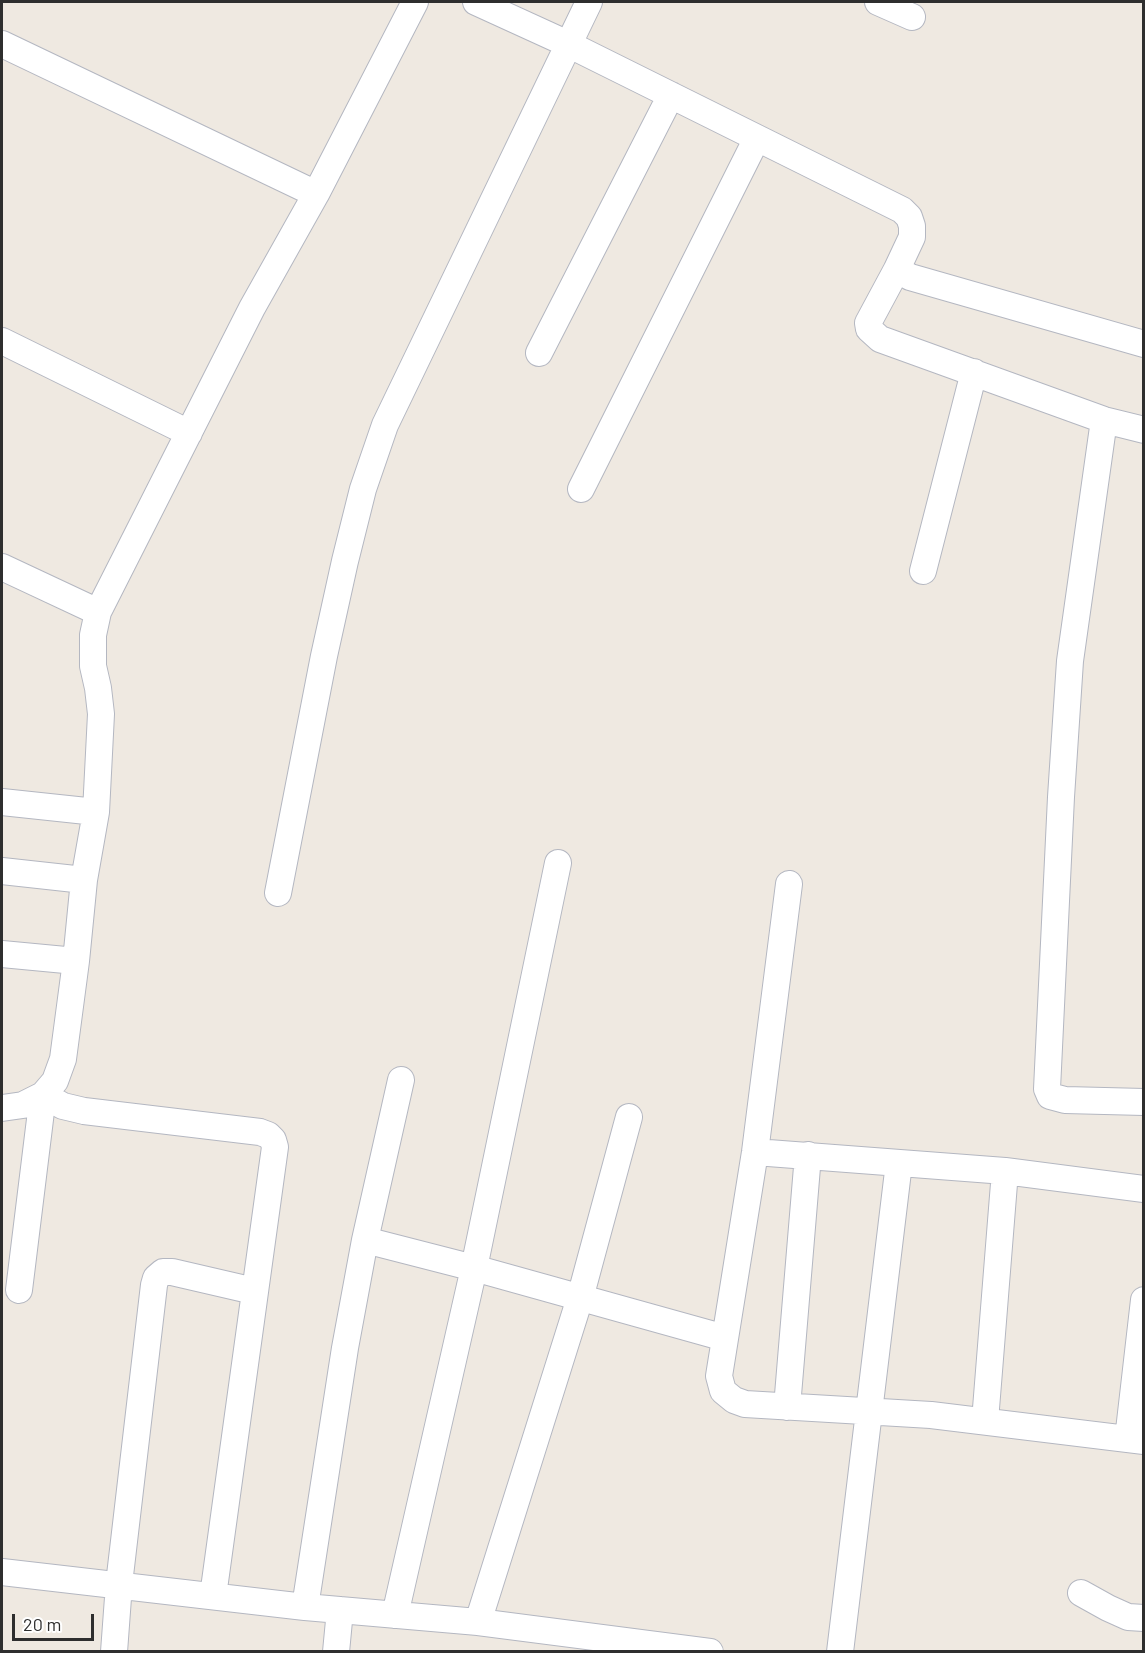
<!DOCTYPE html>
<style>
body{margin:0}
#map{position:relative;width:1145px;height:1653px;overflow:hidden;background:#efe9e1;font-family:Barlow,sans-serif}
canvas{display:block}
.frame{position:absolute;inset:0;border:3px solid #2e2e2e;pointer-events:none}
.scale{position:absolute;left:12px;top:1614px;width:82px;height:27px;box-sizing:border-box;border:3px solid #2e2e2e;border-top:0;padding-left:8px;font-size:18px;line-height:21px;white-space:nowrap;color:#2e2e2e;-webkit-text-stroke:4px #fff;paint-order:stroke}
</style>
<div id="map">
<canvas width="1145" height="1653"></canvas>
<div class="frame"></div>
<div class="scale">20 m</div>
</div>
<script>
const ctx = document.querySelector('canvas').getContext('2d');
ctx.lineJoin = 'round';
function poly(rows) {
  const path = new Path2D();
  for (const r of rows) {
    path.moveTo(r[0], r[1]);
    for (let i = 2; i < r.length; i += 2) path.lineTo(r[i], r[i + 1]);
  }
  return path;
}
function strokePath(path, color, width, dash) {
  ctx.strokeStyle = color;
  ctx.lineWidth = width;
  ctx.lineCap = dash ? 'butt' : 'round';
  ctx.setLineDash(dash || []);
  ctx.stroke(path);
}
const minor = poly([
 [476,2,568,44,902,210,909,217,912,226,912,237,897,269,910,277,1144,344],
 [878,2,912,17],
 [2,44,316,194],
 [897,269,868,323,869,329,880,339,1104,420,1144,430],
 [2,341,189,433],
 [539,353,671,95],
 [1104,420,1070,661,1061,797,1047,1089,1050,1096,1065,1100,1144,1102],
 [581,489,757,138],
 [2,567,98,612],
 [923,571,974,372],
 [2,802,96,812],
 [2,871,84,880],
 [789,884,755,1152,719,1376,723,1391,734,1400,745,1404,931,1415,1144,1441],
 [278,893,324,656,345,561,363,489,385,425,589,2],
 [2,954,76,961],
 [2,1108,23,1105,43,1095,55,1081,63,1059,76,961,84,880,96,812,101,714,98,688,93,666,93,635,98,612,252,308,316,194,415,2],
 [755,1152,1005,1171,1144,1189],
 [365,1240,401,1080],
 [19,1290,43,1095,63,1106,84,1111,260,1132,268,1135,273,1140,275,1147,213,1596],
 [787,1407,808,1155],
 [985,1421,1005,1171],
 [1128,1439,1144,1300],
 [2,1572,305,1607,478,1622,710,1652],
 [1081,1593,1108,1608,1128,1617,1144,1618],
 [305,1607,345,1348,365,1240,474,1268,725,1338],
 [395,1615,474,1268,558,863],
 [478,1622,580,1298,629,1117],
 [114,1652,119,1584,154,1285,156,1278,163,1272,172,1272,254,1291],
 [336,1652,340,1610],
 [840,1652,899,1163]
]);
strokePath(minor, '#b4b7c1', 28);
strokePath(minor, '#fff', 26);
</script>
